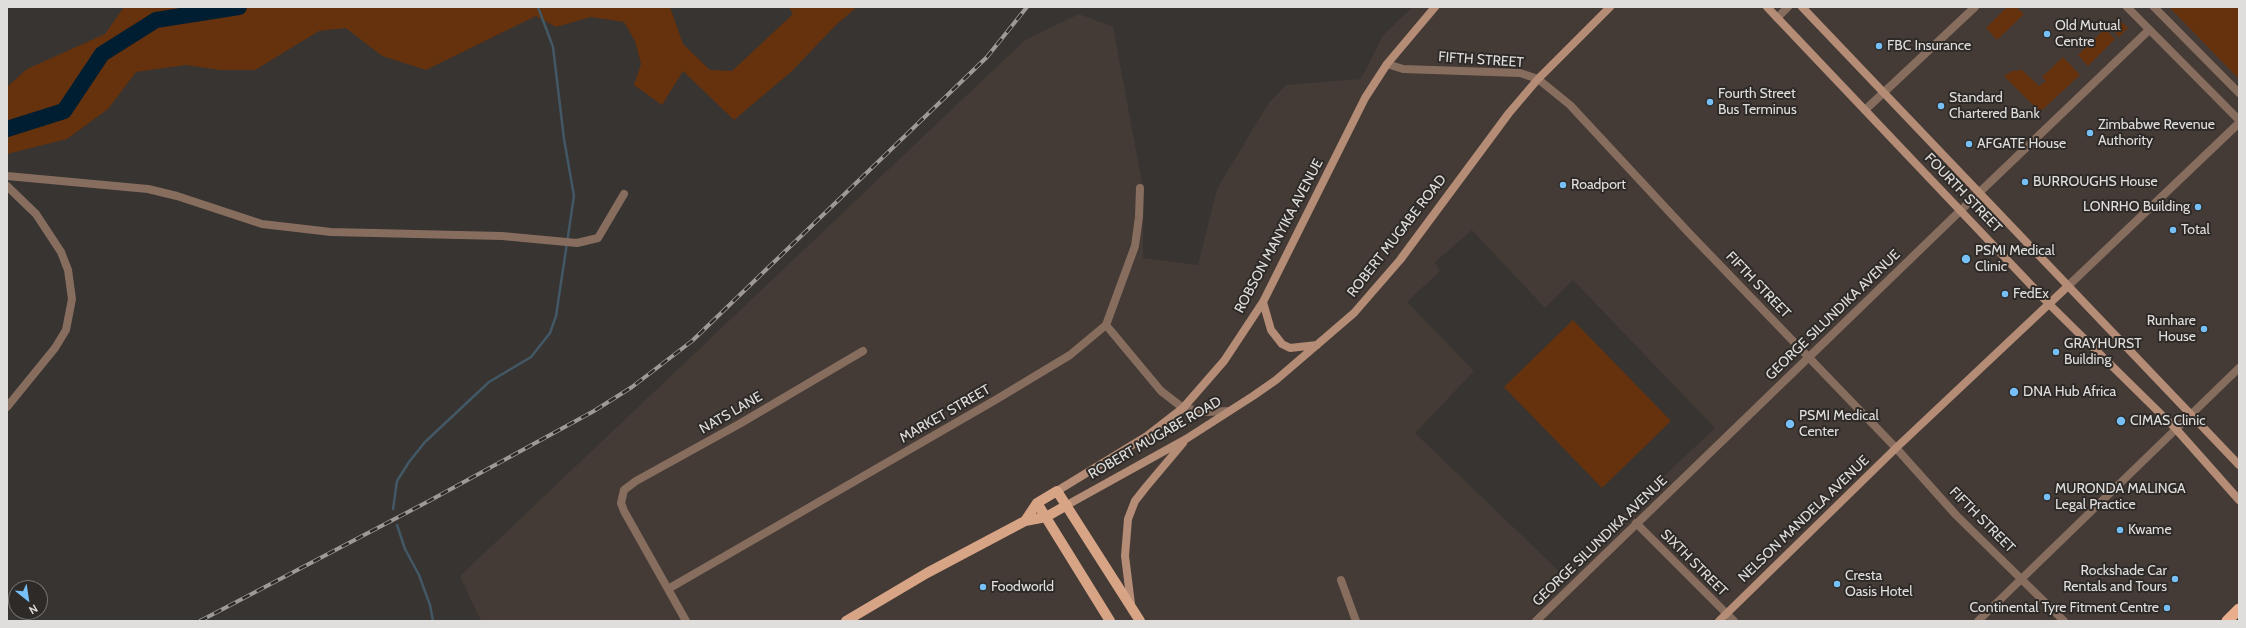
<!DOCTYPE html>
<style>
body{margin:0}
#map{position:relative;width:2246px;height:628px;overflow:hidden;background:#373432;font-family:Cabin,sans-serif}
canvas{display:block}
.frame{position:absolute;inset:0;border:8px solid #e0dedc;pointer-events:none}
.north{position:absolute;left:8px;top:580px;width:40px;height:40px;box-sizing:border-box;background:#2d2a28;border:1px solid #757270;border-radius:50%;rotate:150deg;font-size:11px;font-weight:700;line-height:16px;text-align:center;color:#e0dedc}
.north::after{content:'';display:block;margin:auto;width:14px;height:18px;background:#76c0f7;clip-path:polygon(50% 0,100% 100%,50% 72%,0 100%)}
</style>
<div id="map">
<canvas width="2246" height="628"></canvas>
<div class="frame"></div>
<div class="north">N</div>
</div>
<script>
const ctx = document.querySelector('canvas').getContext('2d');
ctx.lineJoin = 'round';
function fillPath(path, color) {
  ctx.fillStyle = color;
  ctx.fill(path, 'evenodd');
}
function poly(rows) {
  const path = new Path2D();
  for (const r of rows) {
    path.moveTo(r[0], r[1]);
    for (let i = 2; i < r.length; i += 2) path.lineTo(r[i], r[i + 1]);
  }
  return path;
}
function strokePath(path, color, width, dash) {
  ctx.strokeStyle = color;
  ctx.lineWidth = width;
  ctx.lineCap = dash ? 'butt' : 'round';
  ctx.setLineDash(dash || []);
  ctx.stroke(path);
}
function drawText(font, color, halo, rows, align = 'center') {
  ctx.font = font + ' Cabin,sans-serif';
  ctx.lineWidth = 4;
  ctx.setLineDash([]);
  ctx.textBaseline = 'middle';
  ctx.strokeStyle = halo;
  ctx.fillStyle = color;
  for (const [text, x, y, turn = 0] of rows) {
    ctx.save();
    ctx.translate(x, y);
    ctx.rotate((+turn || 0) * Math.PI / 180);
    ctx.textAlign = isNaN(turn) ? turn : align;
    if (halo) ctx.strokeText(text, 0, 0);
    ctx.fillText(text, 0, 0);
    ctx.restore();
  }
}
fillPath(poly([
 [1413,7,2239,7,2239,621,481,621,460,576,1025,40,1079,14,1113,27,1143,188,1143,258,1198,265,1217,189,1268,104,1286,85,1361,79,1383,35],
 [1472,230,1545,308,1573,280,1715,428,1561,573,1415,433,1474,371,1407,302,1440,271,1435,262]
]), '#453b36');
fillPath(poly([
 [124,7,670,7,683,44,710,70,732,71,793,14,789,7,857,7,836,25,791,72,734,120,683,71,662,105,634,85,641,64,635,41,624,22,591,17,556,27,536,16,426,70,382,56,346,28,319,31,255,70,220,70,186,65,136,72,108,109,67,139,7,154,7,87,27,69,105,34],
 [2007,7,2016,7,2024,14,1997,40,1986,28],
 [2169,7,2239,7,2239,79],
 [2118,18,2128,28,2119,37,2109,26],
 [2105,29,2115,39,2088,66,2078,55],
 [2063,57,2080,75,2040,112,2004,76,2012,71,2022,70,2039,86,2046,81,2042,77],
 [1573,320,1671,421,1602,488,1504,387]
]), '#65320d');
strokePath(poly([
 [393,509,397,481,409,462,425,442,489,382,531,357,550,333,556,316,574,196,564,139,553,47,538,7],
 [397,525,405,549,419,575,430,605,433,621]
]), '#435865', 2.5);
strokePath(poly([
 [7,129,64,111,102,54,156,20,239,7]
]), '#001e32', 16);
strokePath(poly([
 [2127,7,2239,120],
 [2154,7,2239,93],
 [1777,18,1788,7],
 [1387,64,1403,69,1520,73,1538,79,1570,105,1688,232,1896,448,1956,515,2064,621],
 [7,176,148,189,177,196,262,224,331,232,502,236,577,243,598,238,624,194],
 [1106,325,1161,391,1183,408,1208,412,1229,411],
 [1636,523,1734,621],
 [1341,580,1356,621],
 [668,589,997,399,1070,355,1106,325,1135,246,1139,217,1140,188],
 [686,621,624,511,621,503,624,490,636,481,741,423,863,351],
 [1536,621,1961,210,2149,30],
 [1978,621,2239,368]
]), '#876d5e', 8);
strokePath(poly([
 [1865,110,1975,7],
 [7,186,36,214,61,252,68,270,72,299,66,330,55,348,7,407],
 [2068,286,2239,123]
]), '#876d5e', 8);
strokePath(poly([
 [1767,7,2049,304,2176,429,2239,500],
 [1802,7,2239,465],
 [1263,302,1271,330,1282,344,1290,348,1317,345],
 [1057,491,1147,436,1183,408,1224,361,1263,302,1365,98,1387,64,1435,7],
 [1067,505,1186,439,1253,396,1276,380,1354,313,1400,260,1509,113,1538,79,1610,7],
 [1131,604,1125,556,1128,519,1135,501,1146,487,1183,443],
 [1719,621,1896,448,2068,286]
]), '#b58c75', 8);
strokePath(poly([
 [1037,503,1110,621],
 [1025,521,1037,503,1057,491,1140,621],
 [846,621,927,573,1025,521,1046,517,1067,505]
]), '#d8a486', 10);
strokePath(poly([
 [2227,621,2239,609]
]), '#e8ae8e', 11);
const rail = poly([
 [200,621,429,501,594,411,632,387,692,341,987,57,1027,7]
]);
strokePath(rail, '#9d9a98', 4);
strokePath(rail, '#2d2a28', 2.5, [8]);
for (const [x, y, r, color] of [
 [2047,34,4,"#76c0f7"],
 [1879,46,4,"#76c0f7"],
 [1710,102,4,"#76c0f7"],
 [1941,106,4,"#76c0f7"],
 [2090,133,4,"#76c0f7"],
 [1969,144,4,"#76c0f7"],
 [2025,182,4,"#76c0f7"],
 [1563,185,4,"#76c0f7"],
 [2198,207,4,"#76c0f7"],
 [2173,230,4,"#76c0f7"],
 [1966,259,5,"#76c0f7"],
 [2005,294,4,"#76c0f7"],
 [2204,329,4,"#76c0f7"],
 [2056,352,4,"#76c0f7"],
 [2014,392,5,"#76c0f7"],
 [2121,421,5,"#76c0f7"],
 [1790,424,5,"#76c0f7"],
 [2047,497,4,"#76c0f7"],
 [2120,530,4,"#76c0f7"],
 [2175,579,4,"#76c0f7"],
 [1837,584,4,"#76c0f7"],
 [983,587,4,"#76c0f7"],
 [2167,608,4,"#76c0f7"]
]) {
  const dot = new Path2D();
  dot.arc(x, y, r, 0, 2 * Math.PI);
  ctx.fillStyle = color;
  ctx.fill(dot);
  strokePath(dot, '#2d2a28', 1.5);
}
drawText('14px', '#e0dedc', '#2d2a28', [
 ["Old Mutual",2055,26],
 ["Centre",2055,42],
 ["FBC Insurance",1887,46],
 ["Fourth Street",1718,94],
 ["Bus Terminus",1718,110],
 ["Standard",1949,98],
 ["Chartered Bank",1949,114],
 ["Zimbabwe Revenue",2098,125],
 ["Authority",2098,141],
 ["AFGATE House",1977,144],
 ["BURROUGHS House",2033,182],
 ["Roadport",1571,185],
 ["LONRHO Building",2190,207,"right"],
 ["Total",2181,230],
 ["PSMI Medical",1975,251],
 ["Clinic",1975,267],
 ["FedEx",2013,294],
 ["Runhare",2196,321,"right"],
 ["House",2196,337,"right"],
 ["GRAYHURST",2064,344],
 ["Building",2064,360],
 ["DNA Hub Africa",2023,392],
 ["PSMI Medical",1799,416],
 ["Center",1799,432],
 ["CIMAS Clinic",2130,421],
 ["MURONDA MALINGA",2055,489],
 ["Legal Practice",2055,505],
 ["Kwame",2128,530],
 ["Rockshade Car",2167,571,"right"],
 ["Rentals and Tours",2167,587,"right"],
 ["Cresta",1845,576],
 ["Oasis Hotel",1845,592],
 ["Foodworld",991,587],
 ["Continental Tyre Fitment Centre",2159,608,"right"]
], 'left');
drawText('14px', '#e0dedc', '#2d2a28', [
 ["FIFTH STREET",1481,60,4],
 ["FOURTH STREET",1963,193,46],
 ["ROBSON MANYIKA AVENUE",1279,236,-62],
 ["ROBERT MUGABE ROAD",1397,236,-52],
 ["FIFTH STREET",1758,285,46],
 ["GEORGE SILUNDIKA AVENUE",1833,315,-44],
 ["NATS LANE",731,413,-30],
 ["MARKET STREET",945,414,-30],
 ["ROBERT MUGABE ROAD",1155,438,-30],
 ["NELSON MANDELA AVENUE",1804,519,-44],
 ["FIFTH STREET",1982,520,45],
 ["GEORGE SILUNDIKA AVENUE",1600,541,-44],
 ["SIXTH STREET",1694,563,45]
]);
</script>
